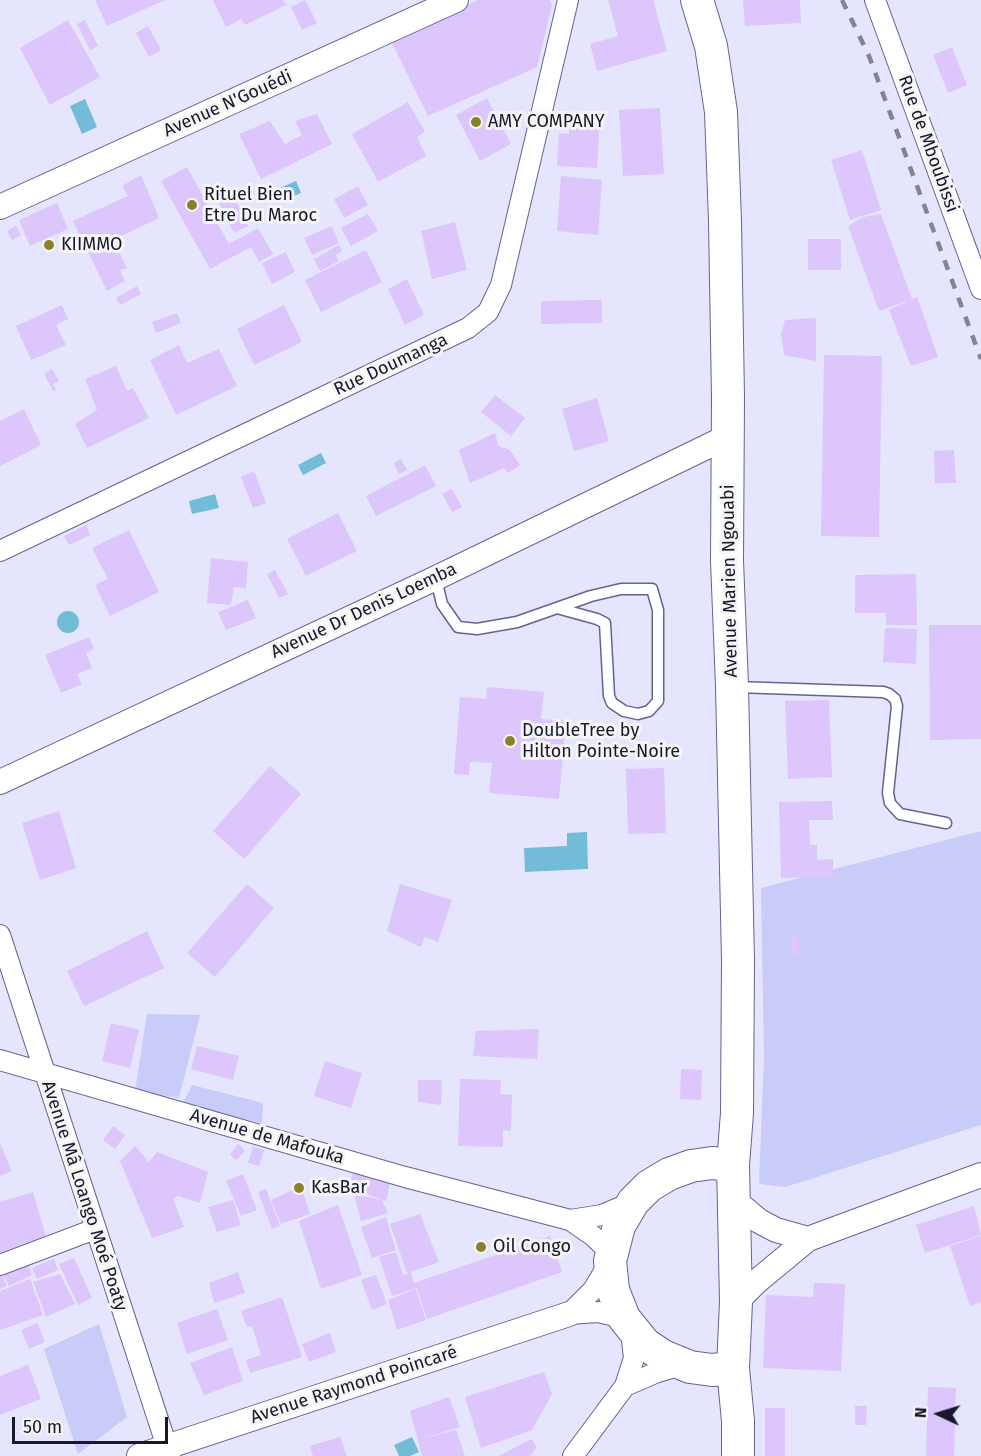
<!DOCTYPE html>
<meta charset="utf-8">
<style>
body{margin:0}
#map{position:relative;width:981px;height:1456px;overflow:hidden;background:#e5e6fd;font-family:"Fira Sans",sans-serif}
canvas{display:block}
.north{position:absolute;left:909px;top:1384px;width:60px;height:60px;-webkit-text-stroke:4px #f5f5f5;paint-order:stroke;rotate:274deg;font-size:16px;font-weight:700;line-height:24px;text-align:center;color:#18172b}
.north::after{content:'';display:block;margin:auto;width:21px;height:27px;background:#18172b;clip-path:polygon(50% 0,100% 100%,50% 72%,0 100%)}
.scale{position:absolute;left:12px;top:1417px;width:156px;height:27px;box-sizing:border-box;border:3px solid #18172b;border-top:0;padding-left:8px;font-size:18px;line-height:21px;white-space:nowrap;color:#18172b;-webkit-text-stroke:4px #f5f5f5;paint-order:stroke}
</style>
<div id="map">
<canvas width="981" height="1456"></canvas>
<div class="north">N</div>
<div class="scale">50 m</div>
</div>
<script>
const ctx = document.querySelector('canvas').getContext('2d');
ctx.lineJoin = 'round';
function fillPath(path, color) {
  ctx.fillStyle = color;
  ctx.fill(path, 'evenodd');
}
function poly(rows) {
  const path = new Path2D();
  for (const r of rows) {
    if (r.length === 3) {
      path.moveTo(r[0] + r[2], r[1]);
      path.arc(r[0], r[1], r[2], 0, 2 * Math.PI);
      continue;
    }
    path.moveTo(r[0], r[1]);
    for (let i = 2; i < r.length; i += 2) path.lineTo(r[i], r[i + 1]);
  }
  return path;
}
function strokePath(path, color, width, dash) {
  ctx.strokeStyle = color;
  ctx.lineWidth = width;
  ctx.lineCap = dash ? 'butt' : 'round';
  ctx.setLineDash(dash || []);
  ctx.stroke(path);
}
function drawText(font, color, halo, rows, align = 'center') {
  ctx.font = font + ' "Fira Sans",sans-serif';
  ctx.lineWidth = 6;
  ctx.setLineDash([]);
  ctx.textBaseline = 'middle';
  ctx.strokeStyle = halo;
  ctx.fillStyle = color;
  for (const [text, x, y, turn = 0] of rows) {
    ctx.save();
    ctx.translate(x, y);
    ctx.rotate((+turn || 0) * Math.PI / 180);
    ctx.textAlign = isNaN(turn) ? turn : align;
    if (halo) ctx.strokeText(text, 0, 0);
    ctx.fillText(text, 0, 0);
    ctx.restore();
  }
}
fillPath(poly([
 [981,831,981,1125,785,1187,759,1184,764,1057,761,888],
 [147,1014,200,1015,179,1098,135,1091],
 [192,1085,263,1103,262,1123,182,1105],
 [99,1324,127,1417,78,1454,44,1349]
]), '#c9cbf8');
fillPath(poly([
 [85,99,97,127,82,134,70,106],
 [296,181,301,193,280,202,275,190],
 [321,453,326,463,303,475,298,465],
 [215,494,219,508,192,514,189,501],
 [68,622,11],
 [587,832,588,869,525,872,524,848,567,846,567,833],
 [412,1437,419,1452,410,1456,399,1456,394,1445]
]), '#72bcd7');
fillPath(poly([
 [95,0,165,0,107,26],
 [213,0,283,0,286,5,245,25,241,19,226,27],
 [305,0,317,23,302,30,291,7],
 [478,0,550,0,552,5,537,67,428,116,392,43],
 [608,0,653,0,667,51,597,71,590,44,618,36],
 [743,0,800,0,801,23,745,26],
 [68,20,100,77,50,105,20,48],
 [85,20,98,46,90,50,77,24],
 [148,26,161,50,149,57,136,33],
 [952,47,967,85,948,93,933,55],
 [487,98,511,144,480,161,456,115],
 [408,102,425,132,417,137,426,156,378,182,352,134],
 [660,108,664,174,623,176,619,110],
 [317,114,332,144,261,179,239,134,270,121,285,144,302,135,295,121],
 [579,117,600,118,597,168,557,166,559,133,569,134,569,128,579,128],
 [862,150,881,210,850,220,831,160],
 [187,167,229,244,258,228,273,254,259,262,251,247,210,269,161,181],
 [141,175,159,218,113,240,127,268,120,270,125,281,107,291,73,221,128,196,122,186],
 [561,176,602,180,598,235,557,231],
 [358,186,368,205,344,218,334,199],
 [234,196,248,226,234,233,219,203],
 [57,203,68,229,30,246,19,220],
 [368,214,378,231,351,246,341,228],
 [881,214,912,299,917,297,938,357,911,366,889,310,910,300,879,311,848,226,863,217],
 [455,222,467,270,432,279,421,231],
 [16,226,21,235,12,240,7,231],
 [332,226,339,243,312,255,304,238],
 [808,239,841,239,841,270,808,270],
 [339,245,342,251,336,255,339,261,320,271,314,259],
 [366,250,382,282,321,312,305,280],
 [286,252,295,272,272,284,262,263],
 [407,279,424,315,405,325,388,289],
 [137,286,141,294,120,305,116,298],
 [602,300,602,323,541,324,541,301],
 [62,305,68,319,56,325,66,345,31,360,16,326],
 [284,305,302,342,254,365,237,329],
 [177,313,181,323,156,333,152,322],
 [816,318,816,361,784,355,781,334,785,320],
 [179,345,187,363,219,349,237,386,176,415,150,360],
 [824,355,882,356,879,537,821,536],
 [116,366,127,391,133,388,149,418,87,448,75,424,97,410,85,379],
 [52,369,59,381,53,384,56,390,53,391,44,374],
 [495,395,525,418,511,436,481,412],
 [597,398,609,441,574,451,562,409],
 [24,409,41,445,0,466,0,421],
 [495,433,499,447,509,449,520,465,508,473,504,468,470,483,459,450],
 [954,450,956,483,935,483,934,451],
 [401,459,407,470,399,474,394,463],
 [425,465,436,486,376,516,366,496],
 [254,471,266,503,253,508,241,477],
 [452,489,462,507,452,512,442,494],
 [338,513,357,551,306,576,287,539],
 [86,525,90,535,69,545,64,536],
 [129,530,159,592,110,616,95,585,108,579,92,548],
 [211,558,248,562,246,588,234,587,231,605,207,603],
 [275,570,288,594,279,598,267,574],
 [916,574,917,625,886,625,886,613,855,613,855,575],
 [248,600,256,618,226,630,218,612],
 [929,625,981,625,981,739,930,740],
 [885,628,917,629,916,664,883,662],
 [89,637,94,649,86,653,92,668,77,674,82,684,61,693,45,655],
 [487,687,544,692,541,719,566,721,559,799,489,793,492,763,470,762,469,775,454,774,460,697,486,699],
 [829,700,832,777,788,779,785,701],
 [270,766,301,794,244,859,213,831],
 [664,768,666,833,628,834,626,769],
 [832,801,833,820,809,820,810,845,817,845,817,860,833,859,833,877,781,878,779,802],
 [59,811,76,868,40,880,22,823],
 [247,884,274,908,215,977,187,953],
 [400,884,452,900,438,942,425,937,421,947,387,931],
 [147,931,164,968,84,1006,67,971],
 [798,935,799,956,792,956,791,936],
 [111,1023,139,1030,130,1068,102,1061],
 [539,1029,537,1059,473,1056,476,1031],
 [197,1046,239,1056,233,1080,191,1069],
 [325,1061,362,1073,351,1108,314,1096],
 [681,1069,702,1070,701,1100,680,1099],
 [460,1079,501,1080,500,1094,512,1095,511,1131,503,1130,503,1147,458,1146],
 [418,1080,442,1080,441,1105,418,1102],
 [113,1126,125,1135,115,1149,103,1140],
 [0,1143,12,1171,0,1176],
 [238,1144,245,1150,237,1160,230,1155],
 [135,1146,149,1162,157,1152,208,1172,200,1203,178,1196,173,1199,184,1227,152,1238,120,1161],
 [253,1147,264,1150,259,1166,248,1163],
 [353,1169,390,1182,386,1201,350,1188],
 [243,1174,257,1210,241,1216,226,1181],
 [301,1186,310,1214,281,1224,271,1200],
 [266,1189,280,1226,272,1229,258,1192],
 [33,1192,47,1240,0,1255,0,1202],
 [354,1194,382,1200,388,1213,361,1221],
 [233,1200,241,1225,217,1232,208,1207],
 [338,1205,362,1275,321,1289,299,1221],
 [974,1206,981,1235,925,1253,916,1225],
 [420,1214,439,1262,407,1273,390,1224],
 [386,1217,396,1250,372,1258,361,1227],
 [550,1236,562,1272,427,1319,417,1288,392,1296,379,1257,396,1252,403,1275,411,1272,414,1283],
 [981,1236,981,1302,970,1306,950,1246],
 [74,1258,92,1298,78,1305,59,1264],
 [54,1259,58,1270,37,1279,32,1268],
 [27,1262,32,1275,9,1286,3,1274],
 [0,1270,7,1286,0,1289],
 [238,1272,245,1293,214,1303,209,1283],
 [60,1274,75,1304,46,1317,33,1282],
 [376,1275,387,1304,372,1310,361,1280],
 [30,1279,43,1315,0,1330,0,1291],
 [814,1283,845,1284,841,1371,763,1368,766,1295,813,1297],
 [416,1289,426,1320,397,1330,388,1300],
 [282,1297,302,1357,250,1373,246,1360,261,1355,252,1326,247,1327,241,1311],
 [217,1309,228,1340,187,1354,177,1323],
 [37,1323,45,1342,29,1349,21,1330],
 [330,1333,336,1352,309,1362,302,1344],
 [232,1347,243,1381,204,1395,190,1363],
 [28,1365,41,1399,0,1415,0,1376],
 [544,1372,552,1394,532,1430,481,1448,465,1397],
 [928,1387,956,1388,954,1456,926,1456],
 [449,1397,460,1427,421,1439,456,1430,465,1456,422,1456,410,1411],
 [855,1406,867,1406,866,1425,855,1425],
 [765,1408,785,1408,785,1456,765,1456],
 [340,1437,347,1456,313,1456,310,1446],
 [531,1439,537,1447,530,1456,499,1456]
]), '#dcc6fb');
const service = poly([
 [436,579,442,604,458,627,477,629,517,622,591,596,621,589,652,589,658,610,658,701,649,711,638,714,624,711,612,703,609,696,605,623,597,619,557,608],
 [736,687,883,692,889,694,895,699,897,706,888,793,890,803,900,814,946,823]
]);
const minor = poly([
 [875,0,981,289],
 [0,551,468,328,488,312,501,285,568,0],
 [0,935,170,1456],
 [0,1060,405,1177,570,1220,593,1236,611,1253],
 [570,1220,602,1215,633,1202],
 [0,1265,95,1229],
 [569,1314,593,1290,609,1263],
 [569,1314,598,1312,624,1318],
 [625,1386,655,1373,681,1365],
 [573,1456,625,1386,634,1358,631,1331]
]);
const tertiary = poly([
 [0,207,456,0],
 [0,782,436,578,727,437],
 [735,1201,759,1221,776,1230,808,1239],
 [736,1302,756,1282,808,1239,981,1175],
 [139,1456,569,1314]
]);
const primary = poly([
 [697,0,711,46,721,112,725,221,728,397,727,561,732,686,738,960,737,1113,733,1165,736,1302,733,1368,738,1421,738,1456],
 [733,1165,712,1163,691,1166,669,1174,649,1186,633,1202,619,1226,610,1261,613,1290,624,1318,645,1344,663,1356,690,1367,712,1370,733,1368]
]);
strokePath(service, '#636393', 13);
strokePath(minor, '#636393', 22);
strokePath(tertiary, '#636393', 26);
strokePath(primary, '#636393', 34);
strokePath(service, '#fff', 10);
strokePath(minor, '#fff', 20);
strokePath(tertiary, '#fff', 24);
strokePath(primary, '#fff', 32);
strokePath(poly([
 [842,0,869,56,981,359]
]), '#838398', 4.5, [10, 10]);
for (const [x, y, r, color] of [
 [476,122,6,"#898027"],
 [192,205,6,"#898027"],
 [49,245,6,"#898027"],
 [510,741,6,"#898027"],
 [299,1188,6,"#898027"],
 [481,1247,6,"#898027"]
]) {
  const dot = new Path2D();
  dot.arc(x, y, r, 0, 2 * Math.PI);
  ctx.fillStyle = color;
  ctx.fill(dot);
  strokePath(dot, '#f5f5f5', 2);
}
drawText('18px', '#18172b', '#f5f5f5', [
 ["Avenue N'Gouédi",228,104,-24],
 ["Rue de Mboubissi",928,144,70],
 ["Rue Doumanga",391,365,-25],
 ["Avenue Marien Ngouabi",730,581,-91],
 ["Avenue Dr Denis Loemba",364,611,-25],
 ["Avenue de Mafouka",267,1137,16],
 ["Avenue Mâ Loango Moé Poaty",84,1196,72],
 ["Avenue Raymond Poincaré",354,1385,-18]
]);
drawText('18px', '#18172b', '#f5f5f5', [
 ["AMY COMPANY",488,122],
 ["Rituel Bien",204,195],
 ["Etre Du Maroc",204,216],
 ["KIIMMO",61,245],
 ["DoubleTree by",522,731],
 ["Hilton Pointe-Noire",522,752],
 ["KasBar",311,1188],
 ["Oil Congo",493,1247]
], 'left');
</script>
